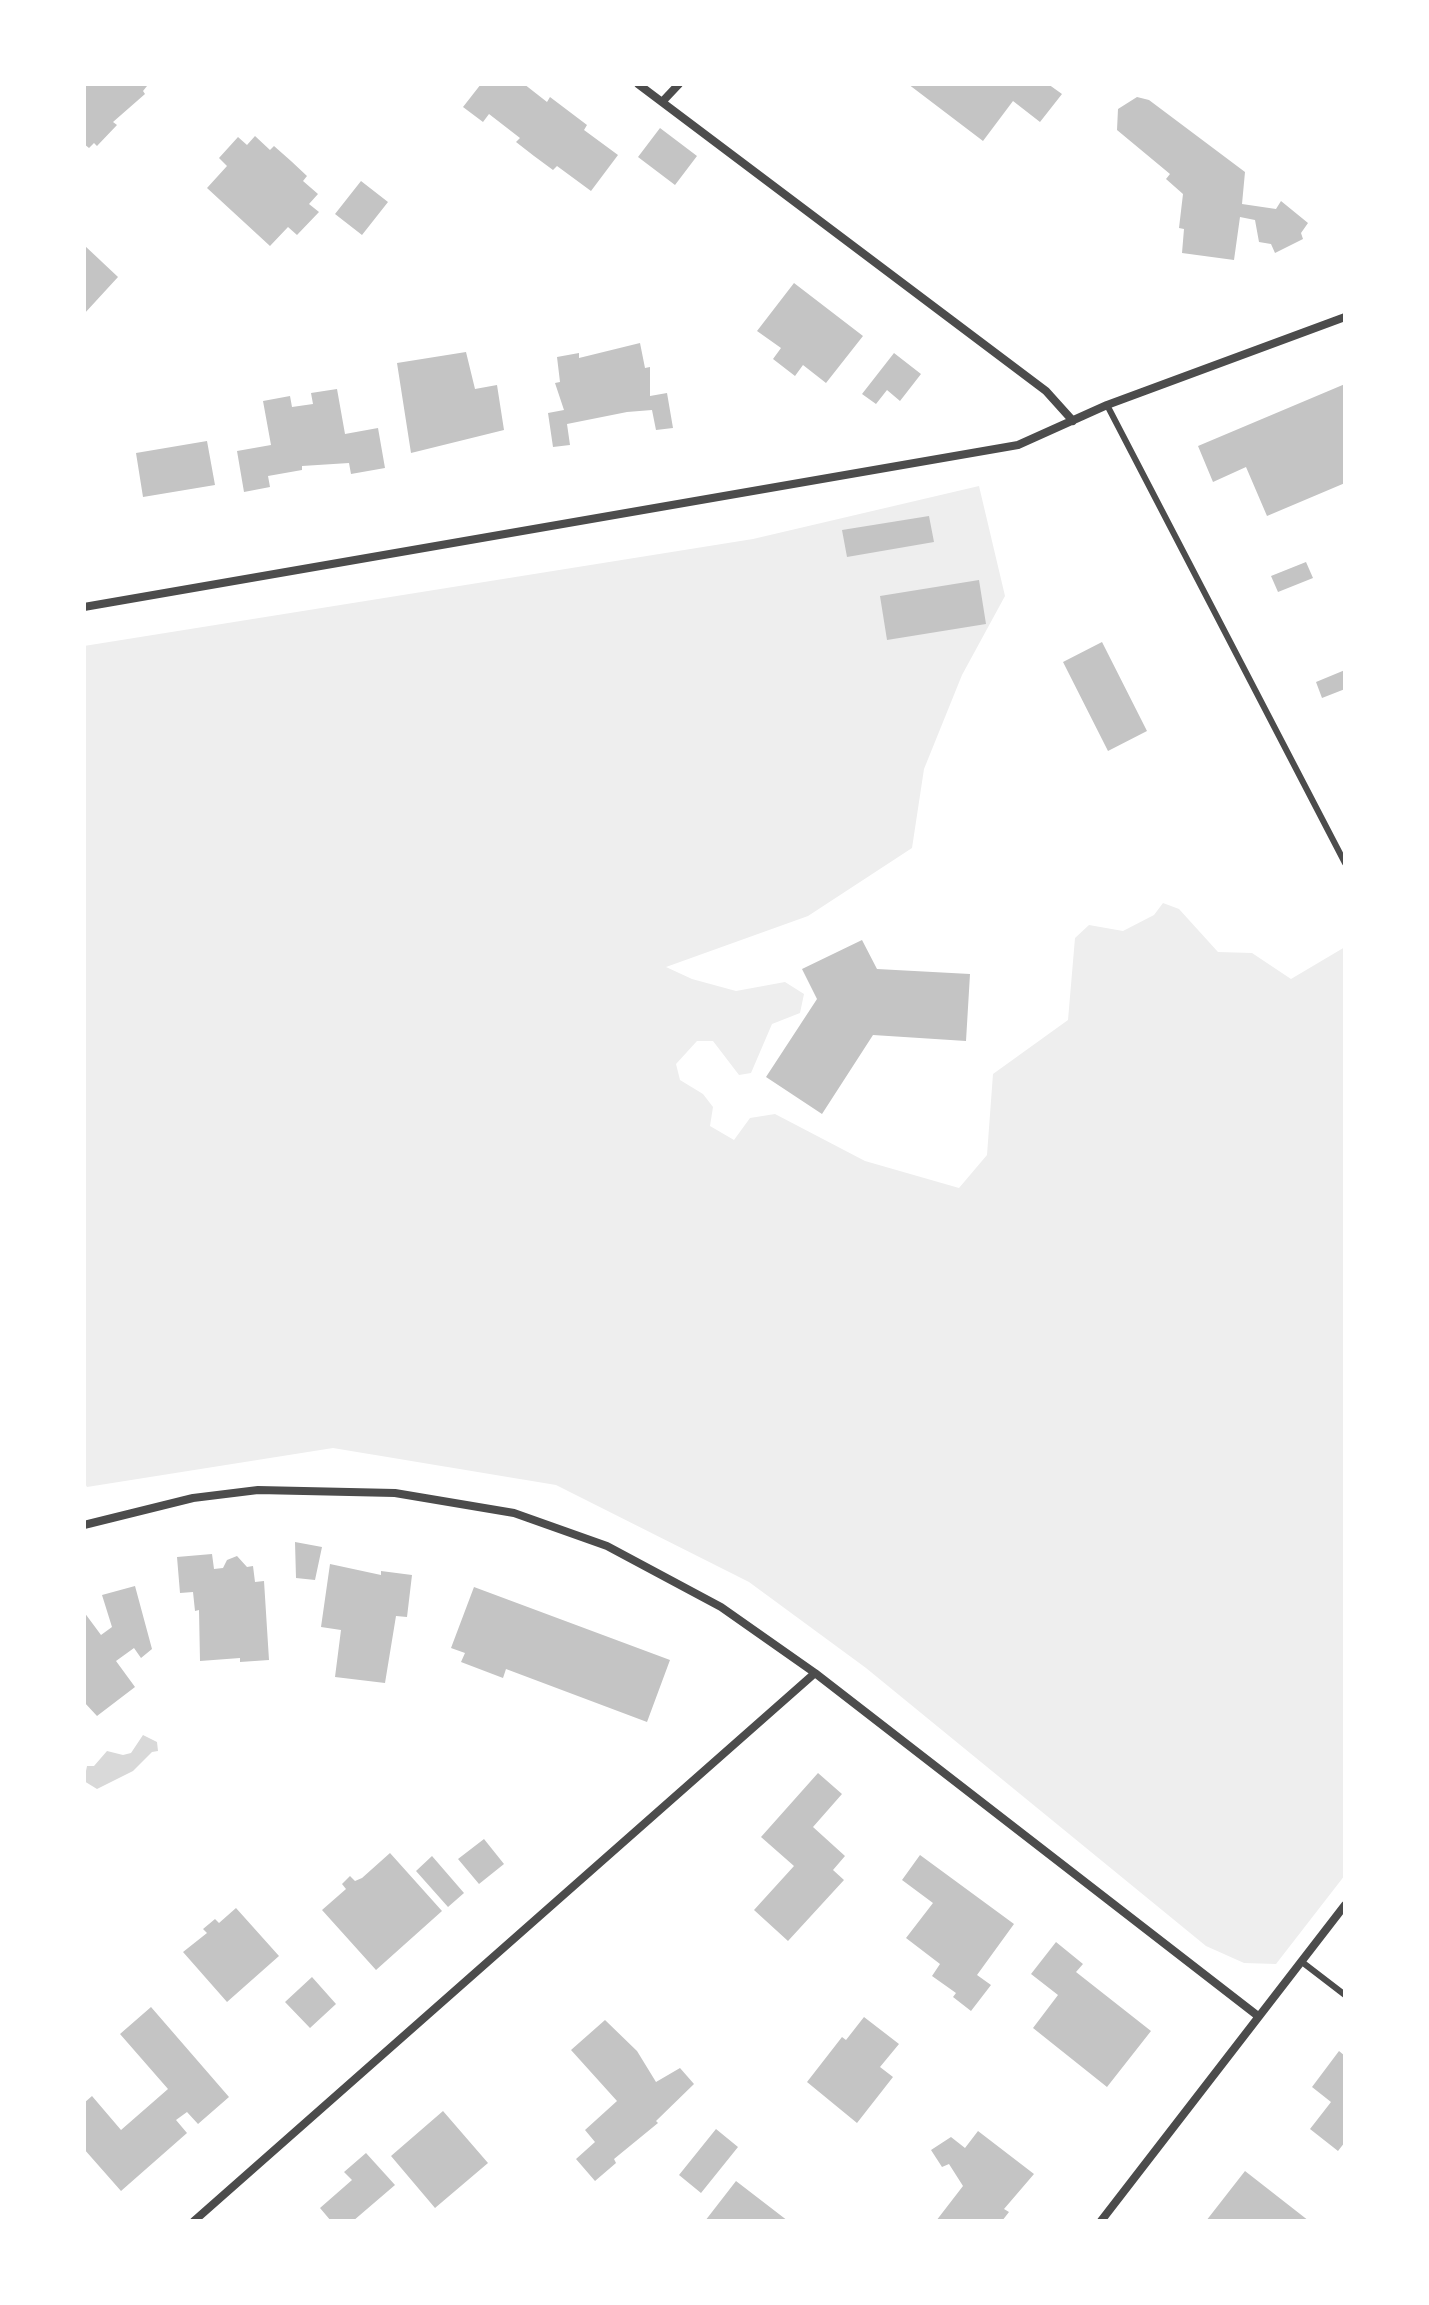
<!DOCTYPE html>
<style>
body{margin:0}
#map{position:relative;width:1429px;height:2305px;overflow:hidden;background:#fff;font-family:"Times New Roman",serif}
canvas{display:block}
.frame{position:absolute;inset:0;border:86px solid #fff;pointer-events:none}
</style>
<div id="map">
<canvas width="1429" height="2305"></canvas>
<div class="frame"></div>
</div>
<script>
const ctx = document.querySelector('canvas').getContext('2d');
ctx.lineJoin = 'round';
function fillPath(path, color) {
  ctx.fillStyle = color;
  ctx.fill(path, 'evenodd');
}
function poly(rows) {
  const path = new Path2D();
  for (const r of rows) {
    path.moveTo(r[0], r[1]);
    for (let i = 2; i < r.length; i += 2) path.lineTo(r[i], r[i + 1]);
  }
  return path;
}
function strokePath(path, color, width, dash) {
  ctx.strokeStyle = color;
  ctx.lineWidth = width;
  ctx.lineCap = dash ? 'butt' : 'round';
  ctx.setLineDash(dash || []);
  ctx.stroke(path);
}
fillPath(poly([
 [979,486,1005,596,962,675,924,769,912,848,808,916,666,967,692,979,736,991,785,982,804,994,800,1013,772,1024,751,1073,739,1075,713,1041,697,1041,676,1064,680,1080,703,1094,713,1107,710,1126,734,1140,750,1118,775,1114,865,1161,959,1188,987,1155,993,1074,1068,1020,1075,938,1089,925,1123,931,1154,915,1163,903,1179,909,1218,952,1252,953,1291,979,1345,947,1345,1875,1276,1964,1244,1963,1206,1946,866,1668,749,1582,556,1485,333,1448,87,1487,84,1482,84,646,753,539]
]), '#eee');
fillPath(poly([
 [143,1735,157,1742,158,1751,152,1752,133,1771,97,1789,84,1781,87,1766,94,1766,107,1751,123,1755,131,1753]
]), '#d9d9d9');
fillPath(poly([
 [84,84,147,86,143,91,145,94,113,122,117,125,97,146,94,143,89,148,84,144],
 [481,84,524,84,547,102,550,97,587,125,584,130,618,155,591,191,557,166,553,170,534,156,516,142,520,138,489,114,483,122,463,107],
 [908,84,1048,84,1062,94,1040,122,1013,101,983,141],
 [1137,97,1149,100,1245,172,1242,204,1276,209,1281,201,1308,223,1301,233,1303,239,1275,253,1271,244,1259,242,1255,220,1240,217,1234,260,1182,253,1184,229,1179,228,1183,194,1166,179,1170,174,1117,130,1118,109],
 [660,128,697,156,675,185,638,157],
 [255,136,270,150,274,146,291,161,307,176,303,181,318,194,309,204,319,212,297,235,288,227,270,246,207,188,227,166,219,158,238,137,247,145],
 [361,181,388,202,362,235,335,214],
 [84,245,118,277,84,314],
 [794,283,863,336,826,383,803,365,795,376,773,359,781,348,757,331],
 [640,343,645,368,650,367,650,396,667,393,673,428,656,430,652,410,627,412,567,424,570,445,553,447,548,413,564,410,555,383,560,382,557,357,579,353,579,358],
 [466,352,475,389,497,385,504,430,411,453,397,363],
 [894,353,921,374,900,401,887,390,876,404,862,394],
 [1345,384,1345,483,1267,516,1246,467,1213,482,1198,446],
 [337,389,345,434,378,428,385,468,351,474,349,463,302,466,302,470,268,476,270,487,244,492,237,451,271,445,263,401,290,396,292,407,313,404,311,393],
 [207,441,215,485,143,497,136,453],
 [929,516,934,542,847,557,842,530],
 [1306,562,1313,578,1278,592,1271,576],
 [979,580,986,624,887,640,880,596],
 [1102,642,1147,731,1108,751,1063,662],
 [1345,670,1345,689,1322,698,1316,682],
 [862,940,877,969,970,974,966,1041,873,1035,822,1114,766,1077,817,999,802,969],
 [295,1542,322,1547,315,1580,296,1578],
 [212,1554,214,1569,223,1568,227,1560,237,1556,247,1567,253,1566,255,1582,264,1581,269,1660,240,1662,240,1658,200,1661,199,1610,195,1611,193,1592,180,1593,177,1557],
 [330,1564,381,1575,381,1571,412,1575,407,1617,396,1616,385,1683,335,1677,341,1630,321,1627],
 [135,1586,152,1649,141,1658,134,1648,116,1661,135,1687,97,1716,84,1702,84,1612,101,1635,112,1627,102,1595],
 [474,1587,670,1660,647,1722,506,1669,503,1678,461,1662,465,1653,451,1648],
 [818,1773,842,1794,813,1827,845,1856,833,1870,844,1880,788,1941,754,1910,794,1866,761,1837],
 [484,1839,504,1864,479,1884,458,1859],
 [390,1853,442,1911,376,1970,322,1910,346,1889,342,1884,350,1876,355,1881,362,1878],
 [920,1855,1014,1924,977,1975,991,1985,971,2011,953,1997,956,1993,932,1976,940,1964,906,1938,933,1903,902,1880],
 [432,1856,464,1893,448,1907,416,1871],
 [236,1908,279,1956,227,2002,183,1952,207,1933,203,1929,215,1919,219,1923],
 [1056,1942,1083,1964,1076,1972,1151,2031,1107,2087,1033,2028,1058,1995,1031,1974],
 [312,1977,336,2004,310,2028,285,2002],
 [151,2007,229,2097,198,2124,187,2112,176,2120,187,2133,121,2191,84,2149,84,2103,92,2096,121,2130,168,2089,120,2034],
 [864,2017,899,2044,880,2067,893,2077,857,2123,807,2082,842,2037,846,2040],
 [605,2020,637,2051,656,2082,680,2068,694,2084,656,2121,658,2123,614,2159,616,2163,595,2181,576,2159,595,2142,585,2130,617,2101,571,2050],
 [1339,2051,1345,2056,1345,2142,1338,2151,1310,2129,1331,2102,1312,2087],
 [443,2111,488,2163,435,2208,391,2156],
 [716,2129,738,2147,701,2193,679,2175],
 [978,2131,1034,2174,1004,2209,1009,2212,1002,2221,936,2221,963,2186,949,2164,942,2167,931,2150,951,2137,965,2148],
 [366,2153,395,2185,353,2221,331,2221,320,2208,352,2180,344,2172],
 [1245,2171,1309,2221,1206,2221],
 [736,2181,788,2221,705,2221]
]), '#c4c4c4');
strokePath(poly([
 [1107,405,1345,863],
 [1302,1962,1345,1995]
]), '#4c4c4c', 6);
strokePath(poly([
 [638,84,1046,391,1073,421],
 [662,102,679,84],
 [84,607,1018,445,1107,405,1345,317],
 [84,1525,193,1498,258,1490,395,1493,514,1513,607,1546,721,1607,815,1673,1258,2016],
 [194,2221,815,1673],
 [1101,2221,1345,1905]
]), '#4c4c4c', 8);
</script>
